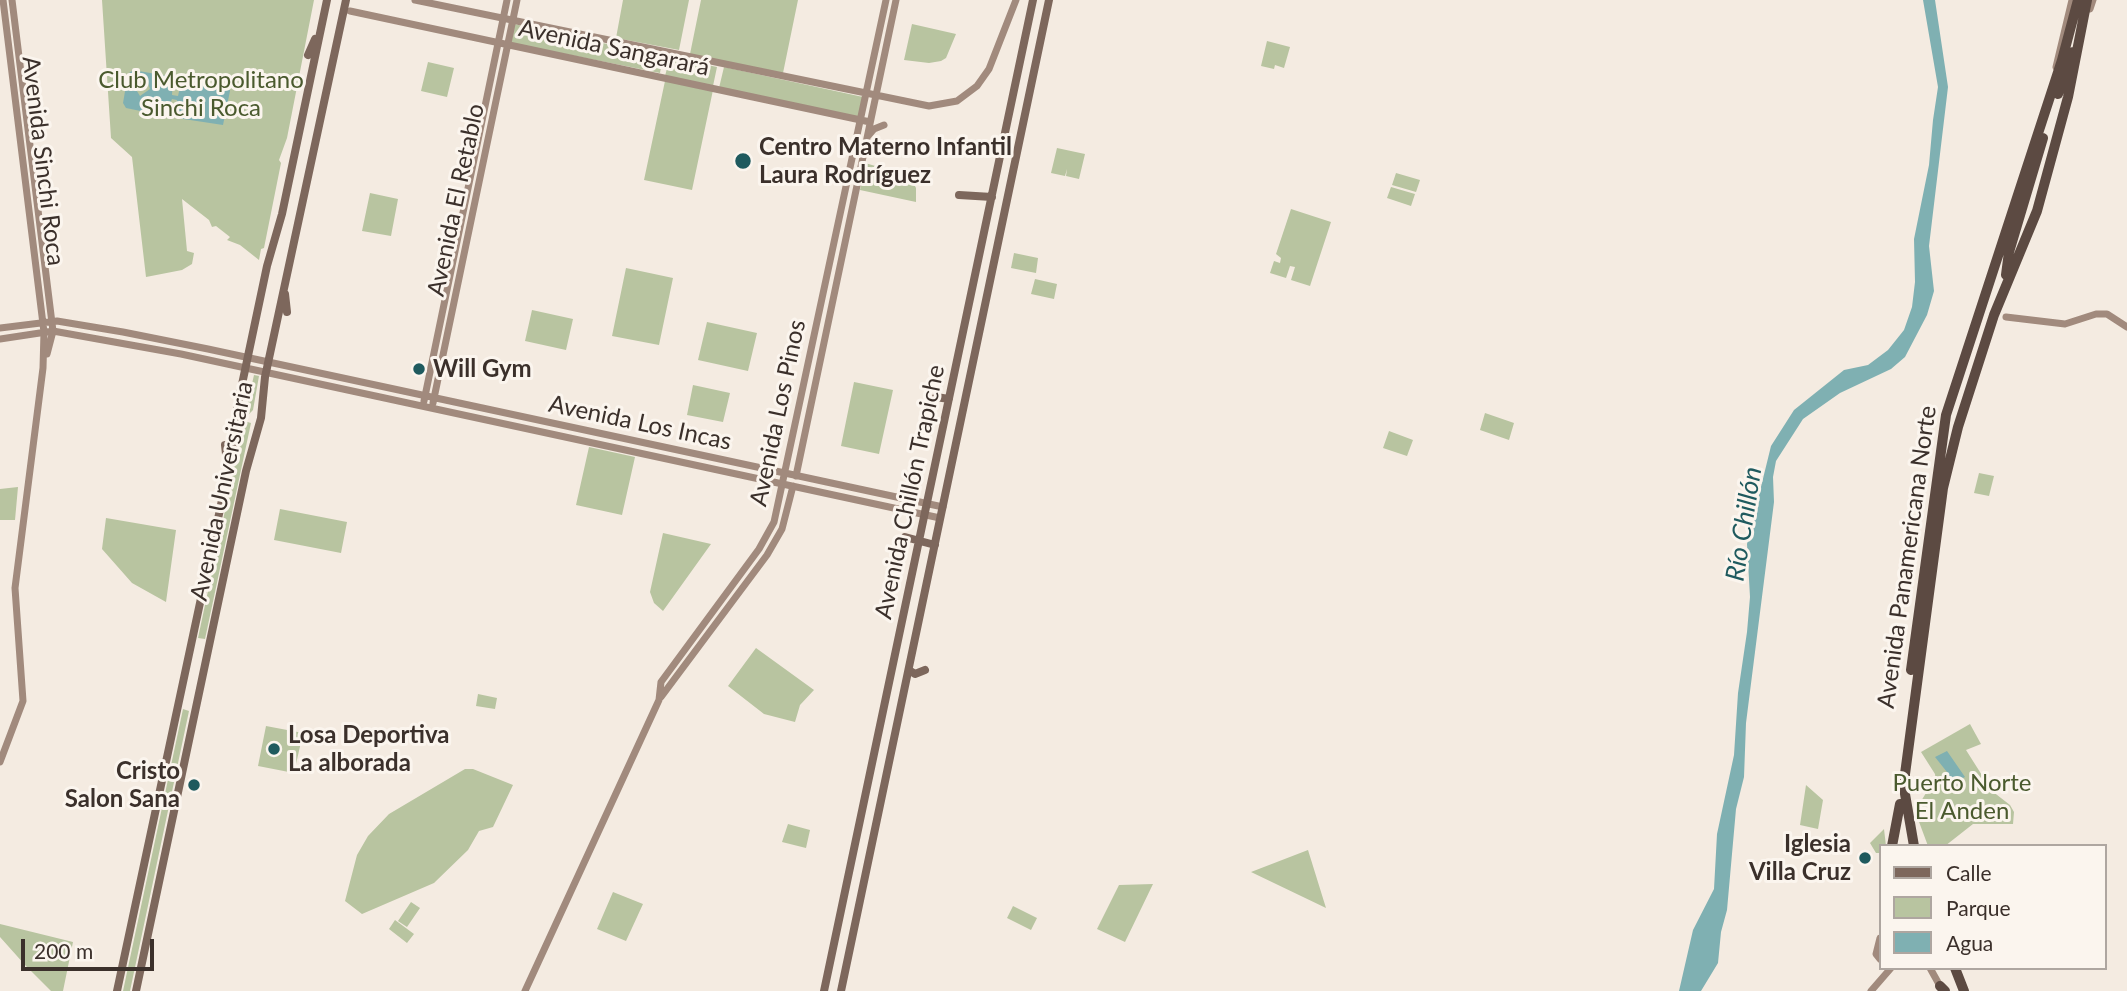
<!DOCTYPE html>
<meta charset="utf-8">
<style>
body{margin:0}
#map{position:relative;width:2127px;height:991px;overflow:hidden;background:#f4ebe1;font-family:Lato,sans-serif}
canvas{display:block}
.legend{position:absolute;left:1879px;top:844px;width:228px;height:126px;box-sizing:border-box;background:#fbf5ee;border:2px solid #aea6a0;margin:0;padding:9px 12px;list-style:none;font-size:21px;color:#3b302b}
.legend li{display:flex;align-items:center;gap:14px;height:35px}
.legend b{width:35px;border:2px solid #aea6a0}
.scale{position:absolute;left:21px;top:939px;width:133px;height:32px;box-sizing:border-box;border:4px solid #3b302b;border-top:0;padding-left:9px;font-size:21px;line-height:24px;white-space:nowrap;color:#3b302b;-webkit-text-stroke:5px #fbf5ee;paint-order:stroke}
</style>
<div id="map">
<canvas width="2127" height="991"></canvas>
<ul class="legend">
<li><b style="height:9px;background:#7d675c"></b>Calle</li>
<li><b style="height:19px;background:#b8c4a0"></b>Parque</li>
<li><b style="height:19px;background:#7fb0b2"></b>Agua</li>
</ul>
<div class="scale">200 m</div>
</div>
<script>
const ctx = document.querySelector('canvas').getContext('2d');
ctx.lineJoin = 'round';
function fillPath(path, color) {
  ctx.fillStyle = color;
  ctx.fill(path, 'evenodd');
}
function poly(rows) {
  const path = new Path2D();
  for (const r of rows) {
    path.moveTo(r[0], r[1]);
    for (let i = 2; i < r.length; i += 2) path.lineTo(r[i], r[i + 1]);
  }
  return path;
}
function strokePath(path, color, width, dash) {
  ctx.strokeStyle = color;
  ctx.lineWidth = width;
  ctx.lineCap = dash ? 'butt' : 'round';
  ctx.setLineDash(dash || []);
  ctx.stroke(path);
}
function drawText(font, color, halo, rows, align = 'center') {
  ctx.font = font + ' Lato,sans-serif';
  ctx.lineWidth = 6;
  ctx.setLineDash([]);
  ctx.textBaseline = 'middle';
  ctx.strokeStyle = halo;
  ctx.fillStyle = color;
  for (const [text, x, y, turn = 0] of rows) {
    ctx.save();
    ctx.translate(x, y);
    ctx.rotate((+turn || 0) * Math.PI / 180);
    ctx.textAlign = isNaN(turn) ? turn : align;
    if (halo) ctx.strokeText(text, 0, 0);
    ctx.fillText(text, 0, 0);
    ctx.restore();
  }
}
fillPath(poly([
 [102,0,314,0,287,138,279,160,281,163,264,248,261,249,259,260,240,245,227,240,230,237,216,226,212,227,209,220,182,199,187,251,194,253,192,264,182,270,146,277,132,157,111,138],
 [623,0,689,0,679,50,616,38],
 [701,0,798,0,783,73,690,54],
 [514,24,663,56,660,73,511,43],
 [912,24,956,34,946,58,941,61,929,63,904,60],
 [1267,41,1290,47,1284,68,1275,65,1274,69,1261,66],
 [670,57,717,67,713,86,665,76],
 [428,62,454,68,447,97,421,91],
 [724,67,863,97,859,117,719,88],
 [665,81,713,90,692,190,644,180],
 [1057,148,1085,154,1079,179,1066,176,1067,169,1065,176,1051,173],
 [865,163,910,176,916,188,916,202,860,190],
 [1396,173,1420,180,1416,192,1392,185],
 [1391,187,1415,194,1411,206,1387,198],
 [370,193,398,199,391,236,362,231],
 [1291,209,1331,222,1310,286,1291,280,1295,267,1290,266,1286,278,1270,273,1274,261,1280,263,1281,258,1276,254],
 [1014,253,1038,258,1036,273,1011,268],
 [626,268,673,278,659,345,612,336],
 [1035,279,1057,284,1054,299,1031,294],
 [532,310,573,319,566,350,525,341],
 [707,322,757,333,748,371,698,360],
 [254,375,259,376,253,410,248,415,246,410],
 [854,382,893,390,879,454,841,446],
 [693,385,730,393,723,422,687,415],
 [1485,413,1514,423,1509,440,1480,430],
 [244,421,251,423,205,639,198,638],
 [1389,431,1413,440,1407,456,1383,448],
 [589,447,635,457,622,515,576,505],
 [1979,473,1994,476,1989,496,1974,493],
 [18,487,15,520,0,520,0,489],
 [280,509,347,522,341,553,274,540],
 [106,518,176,530,166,602,132,583,102,549],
 [663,533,711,544,663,611,654,603,650,592],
 [756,648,814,690,800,705,795,722,764,714,728,686],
 [478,694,497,698,495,709,476,706],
 [183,709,189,711,130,991,123,991],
 [1970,724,1981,744,1966,750,1992,791,2010,805,2014,812,2013,824,1973,824,1945,846,1928,846,1915,811,1926,793,1933,791,1936,783,1935,774,1921,752],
 [266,726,303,733,294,773,258,766],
 [465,769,473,769,513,785,493,827,479,831,468,850,434,883,362,914,345,901,357,855,368,836,389,814],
 [1806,785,1823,800,1818,829,1800,825],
 [788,824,810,830,806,848,782,842],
 [1884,829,1886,846,1880,846,1880,853,1876,853,1870,843],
 [1308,850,1326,908,1251,872],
 [1153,884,1125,942,1097,929,1119,885],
 [613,892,643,904,626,941,597,929],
 [411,902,420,908,407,927,398,921],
 [1013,906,1037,918,1031,930,1007,918],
 [395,920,414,934,407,943,389,929],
 [0,924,73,942,63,991,51,991,25,965,0,937]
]), '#b8c4a0');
fillPath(poly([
 [1923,0,1935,0,1948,87,1929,246,1934,291,1927,315,1905,357,1891,369,1840,393,1803,419,1776,461,1773,477,1774,502,1746,723,1744,777,1736,809,1727,910,1721,932,1718,963,1701,991,1679,991,1693,930,1714,889,1717,834,1734,755,1738,693,1747,632,1750,597,1747,544,1771,446,1794,410,1844,370,1868,365,1888,350,1904,330,1912,307,1915,282,1914,239,1929,165,1933,120,1938,87],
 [133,70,173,77,172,95,178,96,182,79,229,87,230,91,223,125,177,118,175,114,177,100,172,99,165,116,126,108,123,103,128,74],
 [137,78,147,80,150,89,140,96,132,83],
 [1947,751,1965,777,1952,783,1947,772,1935,757]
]), '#7fb0b2');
strokePath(poly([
 [12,0,53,331,47,354],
 [415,0,929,106,957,101,977,86,989,69,1016,0],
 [2090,9,2093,0],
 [350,11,870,122],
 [2056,67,2072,0],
 [868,136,874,129,884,125],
 [2006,317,2065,324,2096,314,2107,314,2127,327],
 [0,328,57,321,123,332,208,349,943,507],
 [0,339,53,331,181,354,940,518],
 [424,401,507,0],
 [433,403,517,0],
 [796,476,896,0],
 [661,697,767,555,782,529,793,486],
 [0,762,23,701,15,588,43,368,44,332,3,0],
 [1880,938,1876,954,1880,959],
 [1930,968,1940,986],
 [525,991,659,700,661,682,759,549,774,522,886,0],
 [1871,991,1891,968]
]), '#a18a7d', 7);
strokePath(poly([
 [308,55,315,39],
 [959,195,992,197],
 [285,294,287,312],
 [936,397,949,399],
 [225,445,227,463],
 [905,537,935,545],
 [909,670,915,674,925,670],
 [117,991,228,472,236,433,237,408,267,266,282,214,327,0],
 [136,991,246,471,261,418,265,377,346,0],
 [824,991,1033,0],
 [841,991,1049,0]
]), '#7d675c', 8);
strokePath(poly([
 [2058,94,2073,52],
 [2006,275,2009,252,2043,138],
 [1911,670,1946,415,2062,60,2078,0],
 [1892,846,1900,804],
 [1914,846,1905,794,1905,774,1943,488,1958,427,1994,315,2037,211,2068,97,2087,0],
 [1955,968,1964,991],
 [1940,986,1945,991]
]), '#5c4a42', 10);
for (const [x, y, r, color] of [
 [743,161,9,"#1f5a5e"],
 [419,369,7,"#1f5a5e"],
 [274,749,7,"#1f5a5e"],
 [194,785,7,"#1f5a5e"],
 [1865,858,7,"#1f5a5e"]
]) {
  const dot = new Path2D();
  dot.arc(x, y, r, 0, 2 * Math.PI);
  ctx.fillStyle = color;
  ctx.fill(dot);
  strokePath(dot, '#fbf5ee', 2.5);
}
drawText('24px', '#3b302b', '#fbf5ee', [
 ["Avenida Sangarará",614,48,12],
 ["Avenida Sinchi Roca",43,161,83],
 ["Avenida El Retablo",456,200,-78],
 ["Avenida Los Pinos",778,413,-78],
 ["Avenida Los Incas",640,423,12],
 ["Avenida Universitaria",222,491,-78],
 ["Avenida Chillón Trapiche",910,492,-78],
 ["Avenida Panamericana Norte",1907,557,-82]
]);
drawText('24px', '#4a5a2e', '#fbf5ee', [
 ["Club Metropolitano",201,80],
 ["Sinchi Roca",201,108],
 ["Puerto Norte",1962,783],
 ["El Anden",1962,811]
]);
drawText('bold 24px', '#3b302b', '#fbf5ee', [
 ["Centro Materno Infantil",759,147],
 ["Laura Rodríguez",759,175],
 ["Will Gym",433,369],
 ["Losa Deportiva",288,735],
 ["La alborada",288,763],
 ["Cristo",180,771,"right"],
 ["Salon Sana",180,799,"right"],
 ["Iglesia",1851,844,"right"],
 ["Villa Cruz",1851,872,"right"]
], 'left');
drawText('italic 26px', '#1f5a5e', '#fbf5ee', [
 ["Río Chillón",1744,524,-81]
]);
</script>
